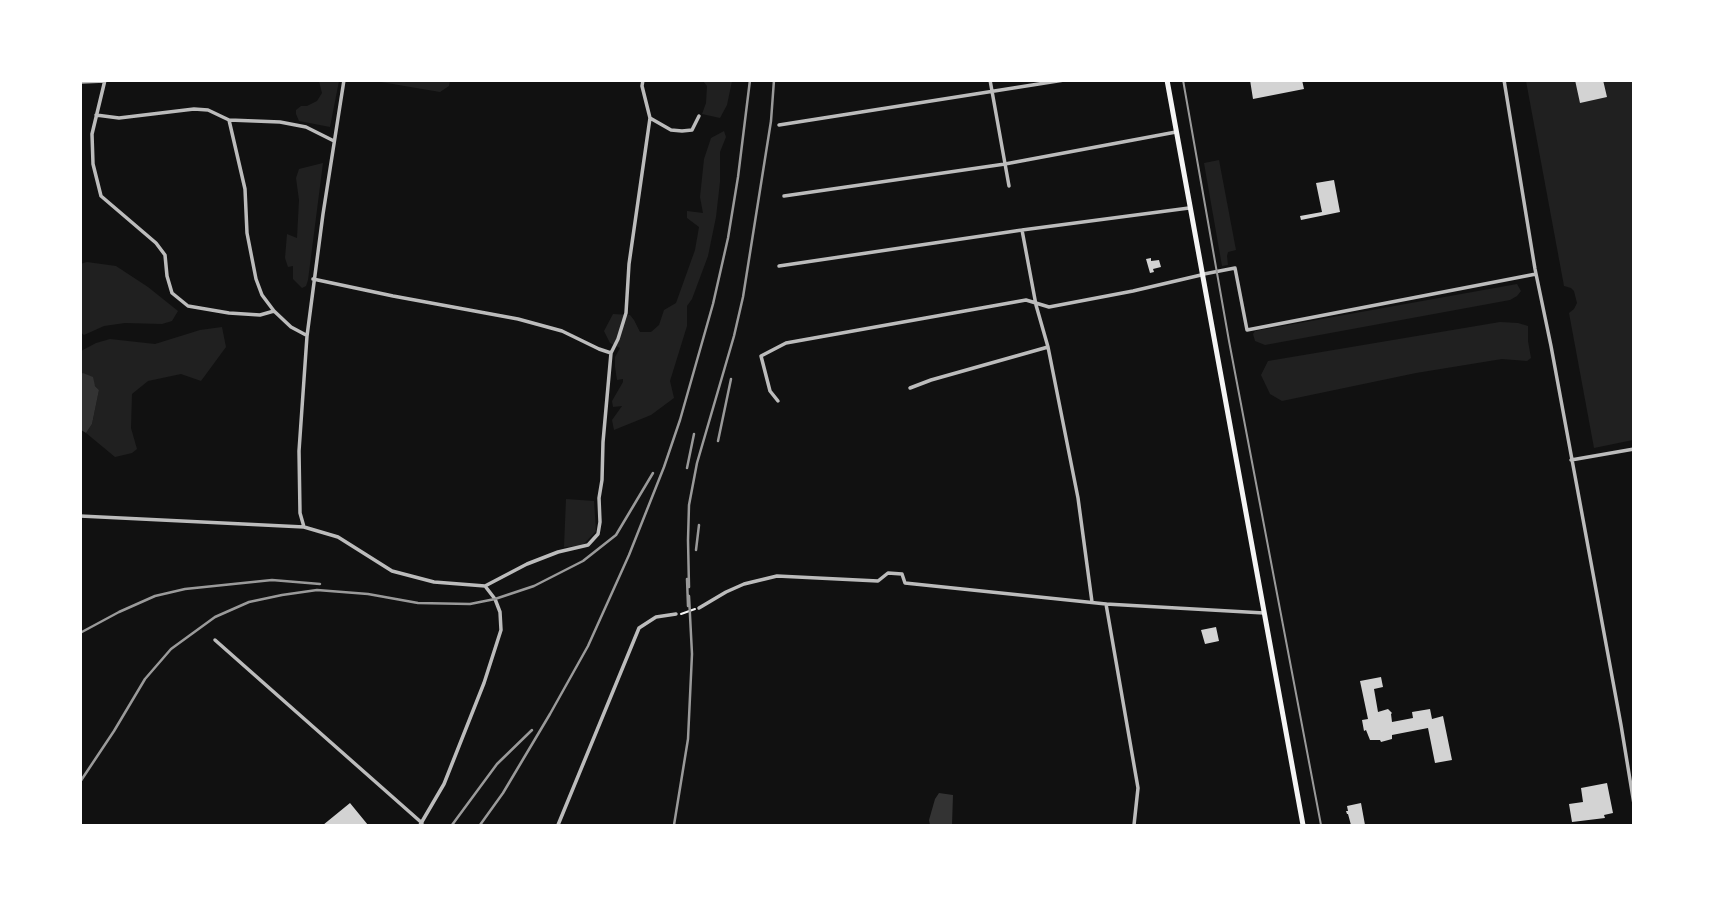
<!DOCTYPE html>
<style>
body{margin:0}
#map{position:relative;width:1714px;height:906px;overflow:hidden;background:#111;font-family:"Golos Text",sans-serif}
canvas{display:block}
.frame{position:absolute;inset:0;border:82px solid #fff;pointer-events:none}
</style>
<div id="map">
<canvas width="1714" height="906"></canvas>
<div class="frame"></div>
</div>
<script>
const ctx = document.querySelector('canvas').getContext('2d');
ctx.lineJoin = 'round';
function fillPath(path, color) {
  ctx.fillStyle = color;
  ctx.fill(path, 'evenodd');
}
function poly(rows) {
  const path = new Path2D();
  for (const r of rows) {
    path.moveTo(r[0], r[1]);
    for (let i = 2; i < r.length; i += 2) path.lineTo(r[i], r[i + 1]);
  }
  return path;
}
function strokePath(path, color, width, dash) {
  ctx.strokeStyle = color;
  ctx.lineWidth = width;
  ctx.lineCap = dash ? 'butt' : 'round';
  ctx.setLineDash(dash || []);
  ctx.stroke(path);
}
fillPath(poly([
 [319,81,339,81,330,127,299,121,296,114,296,110,301,106,307,106,317,101,322,93],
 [375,81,450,81,449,86,440,92],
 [703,81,732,81,727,105,720,118,702,114,706,103,707,86],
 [1526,81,1633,81,1633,440,1594,448,1569,313,1574,309,1577,303,1574,291,1571,288,1564,286],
 [724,131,726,137,720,152,720,182,716,217,708,256,692,299,687,306,687,326,670,381,674,398,651,415,614,430,612,420,622,406,613,407,612,401,623,382,623,379,617,380,615,367,615,357,620,348,610,343,604,331,613,314,630,315,634,320,640,332,651,332,659,325,664,310,676,303,695,250,699,227,687,218,687,211,703,213,700,197,704,159,711,138],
 [1219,160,1236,250,1228,252,1227,256,1228,265,1222,266,1204,163],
 [323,163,308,280,306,286,302,288,293,279,293,266,288,267,285,258,287,234,297,238,299,200,296,178,299,169],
 [87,262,116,266,148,287,178,311,172,321,162,324,125,323,104,326,84,335,80,332,80,264],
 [1517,284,1521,291,1517,296,1510,300,1265,345,1255,341,1253,334,1255,331],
 [1500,322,1518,323,1528,326,1528,341,1531,358,1527,361,1502,359,1416,373,1282,401,1270,394,1261,375,1268,361],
 [222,327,226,347,201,381,181,374,148,381,132,394,131,428,137,449,132,453,115,457,86,433,92,424,99,390,83,373,81,374,81,351,96,343,110,339,155,344,200,330],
 [566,499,594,501,596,531,582,546,564,547]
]), '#202020');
fillPath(poly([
 [83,373,93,377,95,386,99,390,92,424,86,433,81,430,80,374],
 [939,793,953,795,952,825,930,825,929,820,935,799]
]), '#333');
fillPath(poly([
 [1250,80,1302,80,1304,89,1253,99],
 [1575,80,1603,80,1607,97,1580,103],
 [1334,180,1340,212,1301,220,1300,216,1322,212,1316,183],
 [1151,258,1151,261,1159,260,1161,267,1153,269,1154,272,1150,273,1146,259],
 [1216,627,1219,641,1205,644,1201,630],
 [1381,677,1383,687,1374,689,1378,712,1388,709,1392,713,1391,714,1392,722,1413,718,1412,712,1430,709,1432,719,1443,716,1452,760,1435,763,1428,728,1392,735,1392,739,1381,742,1380,740,1370,740,1366,730,1364,731,1362,720,1368,719,1360,681],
 [1607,783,1613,813,1604,815,1605,818,1572,822,1569,804,1583,802,1581,788],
 [350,803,368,825,323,825],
 [1361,803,1365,825,1351,825,1348,814,1347,814,1346,811,1348,811,1347,806]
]), '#d3d3d3');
strokePath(poly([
 [681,614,695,609]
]), '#f5f5f5', 2);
strokePath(poly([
 [105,80,92,134,93,164,101,196,156,243,165,255,167,276,172,293,188,306,229,313,260,315,274,311],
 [344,80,323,214,307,336,299,451,300,513,304,527,338,537,392,571,434,582,485,586],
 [990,80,1009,186],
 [80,82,105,81],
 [96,115,119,118,194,109,208,110,229,120,280,122,306,127,334,141],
 [650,118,671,130,682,131,692,130,699,116],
 [229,120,245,189,247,233,256,279,262,295,274,311,291,327,306,335],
 [779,125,1064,80],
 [784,196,1005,164,1176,132],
 [1022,230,1036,305,1048,347,1078,498,1092,602],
 [779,266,1022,230,1189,208],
 [313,279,393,296,518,319,562,331,599,349,611,353],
 [910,388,931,380,1048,347],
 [778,401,770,391,761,356,786,343,1026,300,1049,307,1133,291,1201,275],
 [80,516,304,527],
 [485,586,527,564,558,552,588,545,598,534,600,522,599,498,602,480,603,442,611,353,618,339,626,313,629,264,650,118,642,86,643,80],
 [1106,604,1138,788,1134,825],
 [699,608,726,592,744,584,777,576,878,581,888,573,902,574,905,583,1106,604,1264,613],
 [215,640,422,823],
 [420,825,444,784,484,683,501,630,500,612,495,599,485,586],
 [558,825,639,628,656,617,676,614]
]), '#bcbcbc', 3.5);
strokePath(poly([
 [1504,80,1535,269,1551,346,1621,725,1634,804],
 [1204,274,1235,268,1247,330,1536,274],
 [1571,460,1634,449]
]), '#bcbcbc', 3.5);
strokePath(poly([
 [1167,80,1303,825]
]), '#f5f5f5', 5);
strokePath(poly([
 [1183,80,1229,341,1321,825]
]), '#9a9a9a', 2);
strokePath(poly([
 [718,441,731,379],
 [687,468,694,434],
 [696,550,699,525],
 [687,579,688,606],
 [689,587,688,540,689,505,697,463,734,336,743,297,771,121,774,80],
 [80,633,119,612,155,596,185,589,272,580,320,584],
 [80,782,114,731,145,679,171,649,215,617,249,602,282,595,317,590,368,594,418,603,470,604,495,599,534,586,583,561,616,535,653,473],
 [452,825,497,764,532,730],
 [480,825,503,793,550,714,588,646,629,555,664,467,680,420,713,304,728,238,738,177,750,80],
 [674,825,688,739,692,654,689,596]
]), '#9a9a9a', 2.5);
</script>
